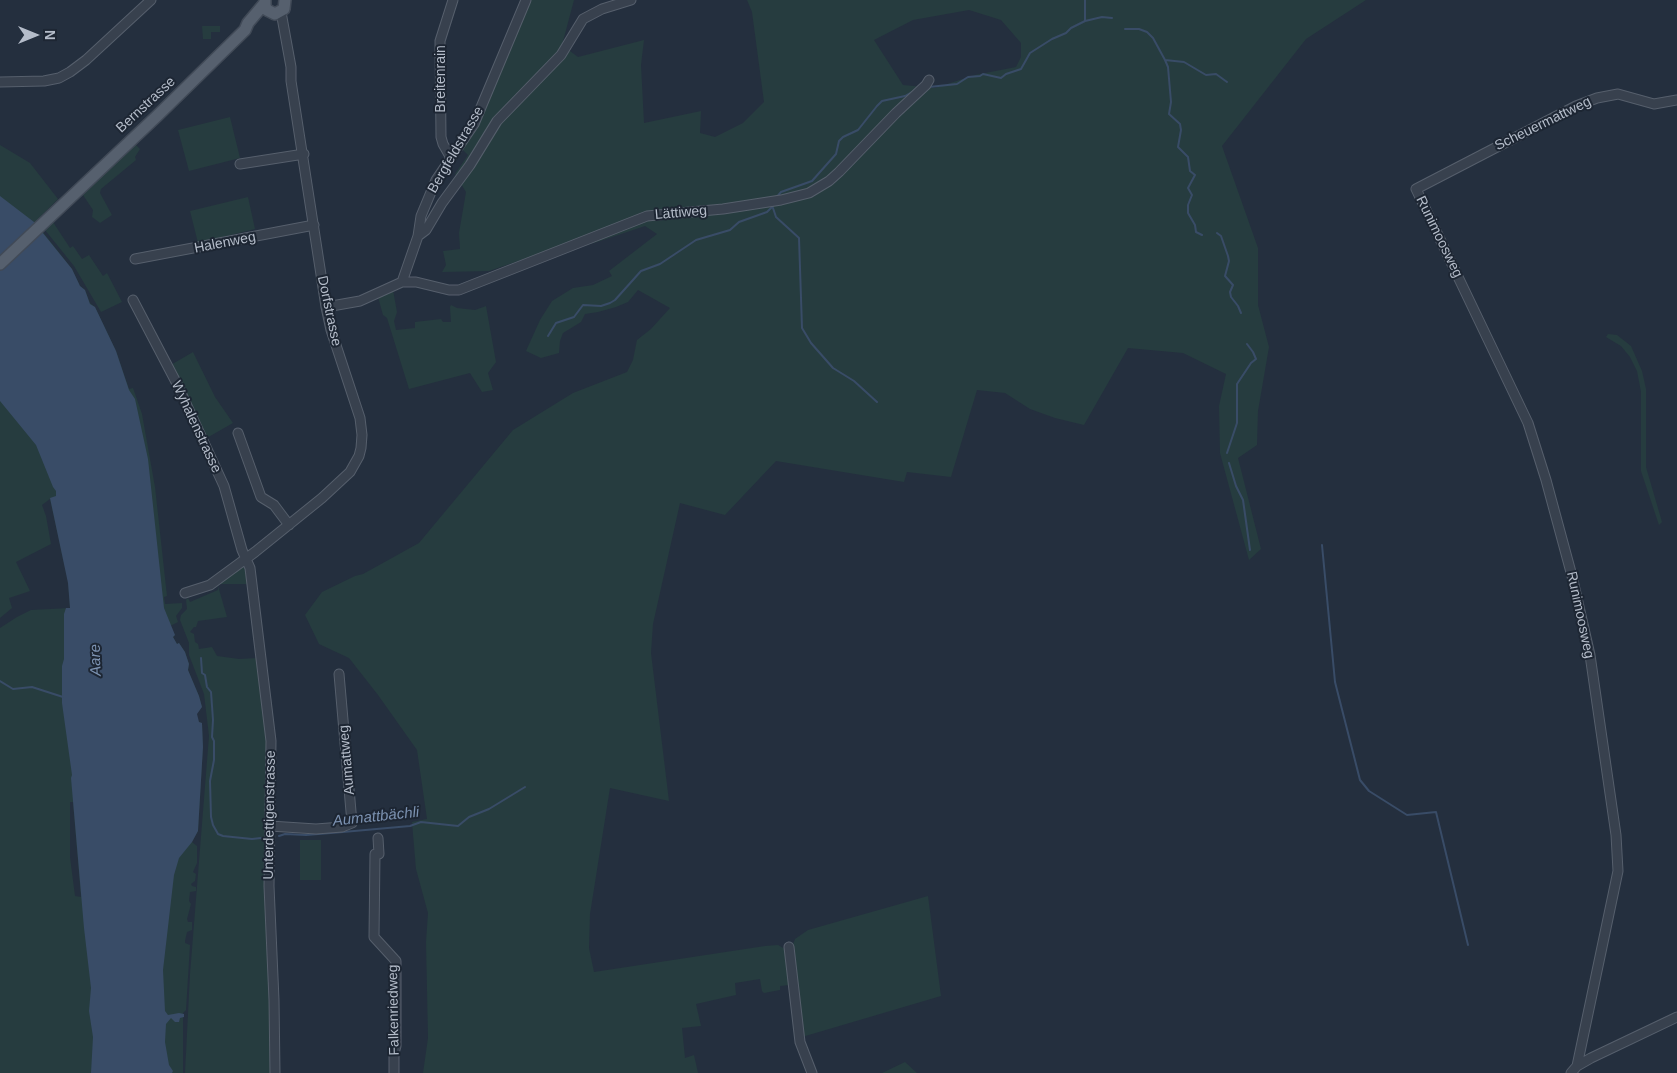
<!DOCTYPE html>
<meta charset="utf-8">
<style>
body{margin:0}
#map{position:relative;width:1677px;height:1073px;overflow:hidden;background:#242f3e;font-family:Helvetica,sans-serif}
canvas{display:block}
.north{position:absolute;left:10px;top:10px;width:50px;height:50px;-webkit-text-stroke:4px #1d2633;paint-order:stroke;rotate:90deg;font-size:14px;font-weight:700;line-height:20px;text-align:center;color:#b4bcc9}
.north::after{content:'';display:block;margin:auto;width:18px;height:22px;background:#b4bcc9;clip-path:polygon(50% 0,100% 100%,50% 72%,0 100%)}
</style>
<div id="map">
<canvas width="1677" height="1073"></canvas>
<div class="north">N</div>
</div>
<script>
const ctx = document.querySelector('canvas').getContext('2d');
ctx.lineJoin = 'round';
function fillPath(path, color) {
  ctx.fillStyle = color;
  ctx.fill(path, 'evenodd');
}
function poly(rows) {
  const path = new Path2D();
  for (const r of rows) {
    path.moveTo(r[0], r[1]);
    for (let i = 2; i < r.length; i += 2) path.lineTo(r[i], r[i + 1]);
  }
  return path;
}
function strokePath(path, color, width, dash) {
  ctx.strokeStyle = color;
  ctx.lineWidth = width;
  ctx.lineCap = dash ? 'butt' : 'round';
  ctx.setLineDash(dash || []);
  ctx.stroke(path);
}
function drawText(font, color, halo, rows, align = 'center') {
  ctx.font = font + ' Helvetica,sans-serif';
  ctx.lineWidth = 4;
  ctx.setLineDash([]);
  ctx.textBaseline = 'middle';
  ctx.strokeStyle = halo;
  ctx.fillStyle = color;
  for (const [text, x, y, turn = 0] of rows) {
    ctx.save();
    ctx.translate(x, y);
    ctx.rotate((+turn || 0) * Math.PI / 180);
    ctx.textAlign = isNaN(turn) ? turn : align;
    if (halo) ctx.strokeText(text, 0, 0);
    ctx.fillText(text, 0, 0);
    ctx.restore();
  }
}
fillPath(poly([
 [531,0,574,0,562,45,578,57,644,40,641,65,644,123,701,111,700,133,715,137,743,123,764,102,752,12,747,0,1366,0,1306,39,1222,146,1258,248,1258,305,1269,347,1258,411,1257,445,1238,458,1261,549,1249,560,1220,453,1219,406,1226,374,1183,353,1128,348,1084,425,1055,418,1030,409,1005,393,977,390,951,477,907,472,904,482,776,461,725,515,680,503,653,624,651,653,669,801,610,788,590,914,589,948,594,972,765,946,778,945,785,949,789,985,780,986,780,990,764,993,762,991,760,979,735,983,736,995,696,1004,701,1026,682,1028,685,1058,694,1055,698,1073,423,1073,428,1038,426,942,428,913,416,869,412,822,427,819,417,750,378,695,349,658,319,644,305,615,322,592,355,576,363,574,419,543,513,430,573,393,627,372,633,360,637,340,651,329,670,308,638,290,628,302,616,307,598,312,585,314,581,322,563,333,560,341,559,353,541,358,526,351,540,320,552,301,573,288,593,285,612,276,609,271,657,234,645,226,594,243,548,251,489,271,442,272,446,265,443,251,460,249,459,233,466,192,455,174,468,155,463,150,496,81],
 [969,10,1001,20,1021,43,1021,57,1016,67,975,75,935,88,903,85,874,40,913,20],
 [202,26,220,26,220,32,211,32,211,39,203,39],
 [230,117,240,158,189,171,178,130],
 [135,144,140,149,135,157,136,160,101,189,100,193,112,215,100,223,92,217,93,210,83,195,94,184,94,183],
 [0,145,30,163,58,199,35,222,72,269,80,286,85,290,90,303,95,307,116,351,129,389,133,388,142,414,155,487,167,596,164,597,165,604,182,603,182,608,176,616,178,622,170,626,175,635,173,637,177,644,179,643,185,652,189,664,188,670,199,696,202,707,197,713,197,718,199,722,202,723,203,747,198,831,192,842,197,846,197,863,193,872,196,874,195,881,191,884,192,886,196,887,196,891,190,892,189,901,191,904,187,919,188,922,192,922,192,930,187,932,185,941,185,943,190,945,186,1010,183,1013,183,1073,0,1073,0,628,17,617,31,610,70,608,68,581,50,499,42,505,46,516,51,544,16,562,30,591,9,598,12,608,0,618],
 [70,802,73,802,81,897,75,896,70,857],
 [248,197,255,229,198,243,190,211],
 [53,222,70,248,73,246,82,259,89,255,103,276,107,273,122,302,101,312,74,266,45,230],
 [393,290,397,312,394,321,396,330,415,328,415,322,441,319,443,322,451,322,450,307,451,305,457,308,475,310,486,306,496,362,488,373,493,390,482,392,470,373,409,389,387,318,383,315,378,297],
 [1608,334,1617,335,1631,346,1642,371,1646,389,1646,467,1662,522,1659,525,1641,471,1641,392,1637,371,1630,357,1621,346,1606,337],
 [193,352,215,397,233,423,205,439,169,366],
 [241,566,247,569,249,584,218,584],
 [218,586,227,617,198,621,196,627,194,627,190,632,194,634,195,642,198,644,199,649,212,647,217,656,239,659,258,658,267,740,265,884,269,960,271,1073,185,1073,190,974,209,736,204,694,189,655,189,643,180,620,181,615,187,609,186,600,188,598,190,602,218,590],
 [300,840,321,840,321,880,300,880],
 [928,896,941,996,802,1037,791,950,795,939,808,930],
 [905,1062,917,1073,882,1073]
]), '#263c3f');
fillPath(poly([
 [0,196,34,222,72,269,80,286,85,290,90,304,95,307,116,351,129,390,135,399,148,459,164,608,175,635,173,637,177,644,179,643,185,652,189,664,188,670,199,696,202,707,197,714,199,722,202,723,203,747,198,831,192,842,179,858,174,875,163,970,165,1011,168,1015,179,1013,184,1014,184,1017,180,1018,179,1022,175,1022,171,1018,166,1024,165,1042,169,1065,173,1071,172,1073,91,1073,93,1037,89,1011,91,988,84,928,71,778,72,775,62,703,62,666,64,659,64,614,66,608,70,608,68,583,50,498,56,496,56,491,53,487,36,445,0,401]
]), '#394c67');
strokePath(poly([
 [1085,21,1085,0],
 [1125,29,1139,29,1147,32,1153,38,1165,60,1168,67,1171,102,1169,114,1180,124,1181,130,1178,147,1188,157,1190,171,1195,175,1188,188,1192,195,1188,205,1188,213,1195,225,1196,232,1202,235],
 [1165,60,1184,62,1206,75,1216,74,1227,82],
 [929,87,957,84,968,77,980,76,983,74,1001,78,1006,74,1021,69,1030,53,1052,39,1066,33,1071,28,1085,21,1102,17,1112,18],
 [776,198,781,192,812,181,836,154,839,141,843,137,858,130,877,106,882,101,905,96,912,92],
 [773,208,776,217,799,238,802,328,811,343,833,368,854,381,877,402],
 [1217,233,1221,236,1228,256,1229,261,1225,276,1233,285,1230,292,1231,297,1238,306,1241,313],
 [548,336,556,323,574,317,583,305,601,306,610,303,615,300,641,271,660,264,696,240,730,230,739,222,767,212,774,205],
 [1227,453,1237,423,1237,384,1251,363,1256,359,1253,352,1247,344],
 [1229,463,1236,486,1243,500,1250,550],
 [1322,545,1335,682,1360,780,1369,791,1407,815,1436,812,1468,945],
 [201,658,202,673,205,675,207,687,211,692,213,720,212,737,214,741,214,760,210,781,211,817,213,825,218,834,223,836,252,839,261,838],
 [0,681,13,689,32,687,63,697],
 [279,836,285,834,306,835,343,832,410,826,421,822,458,826,469,817,489,809,525,787]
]), '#394c67', 2);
const minor = poly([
 [0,82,44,81,59,78,70,72,86,60,151,0],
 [451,158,443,144,441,137,440,41,453,0],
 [240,164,304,154],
 [418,236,426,230,442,203,470,165,497,121,561,55,583,19,602,9,631,0],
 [135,259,314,225],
 [402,282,416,282,449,290,459,290,647,216,723,209,781,200,809,193,829,181,839,172,896,113,926,85,929,80],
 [133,300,176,382,224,486,242,550,250,568,271,741,269,886,274,1000,275,1073],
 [326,307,360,301,402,282,418,236,421,216,436,180,474,124,526,0],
 [238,433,261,497,274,505,289,525],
 [185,593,210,585,255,552,322,498,350,472,359,456,361,448,362,435,360,418,331,330,326,307,291,81,291,67,281,12],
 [270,826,316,829,342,827,352,823,339,674],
 [378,838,379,854,375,854,374,937,396,961,396,1046,394,1053,394,1073],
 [789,947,800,1042,812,1073],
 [1577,1066,1618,871,1616,835,1590,655,1572,576,1546,480,1528,423,1416,189,1576,106,1597,98,1618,94,1654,104,1677,100],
 [1571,1073,1577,1066,1591,1058,1677,1017]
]);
const major = poly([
 [265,0,265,6,267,10,275,14,284,9,285,0],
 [0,264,157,116,245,30,248,23,264,4]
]);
strokePath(minor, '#565f6c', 11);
strokePath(major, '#414a57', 14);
strokePath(minor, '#38414e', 9);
strokePath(major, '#56606e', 11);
drawText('14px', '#b4bcc9', '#1d2633', [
 ["Breitenrain",441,79,-90],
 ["Bernstrasse",146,105,-43],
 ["Scheuermattweg",1543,124,-26],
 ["Bergfeldstrasse",456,150,-60],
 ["Lättiweg",681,213,-5],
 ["Runimoosweg",1439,237,64],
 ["Halenweg",225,243,-11],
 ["Dorfstrasse",329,311,78],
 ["Wyhalenstrasse",196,427,65],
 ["Runimoosweg",1580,615,78],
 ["Aumattweg",347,760,-95],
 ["Unterdettigenstrasse",270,815,-89],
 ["Falkenriedweg",394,1010,-91]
]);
drawText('italic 15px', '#7c92b1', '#1d2633', [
 ["Aare",96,660,-92],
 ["Aumattbächli",376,817,-6]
]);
</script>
